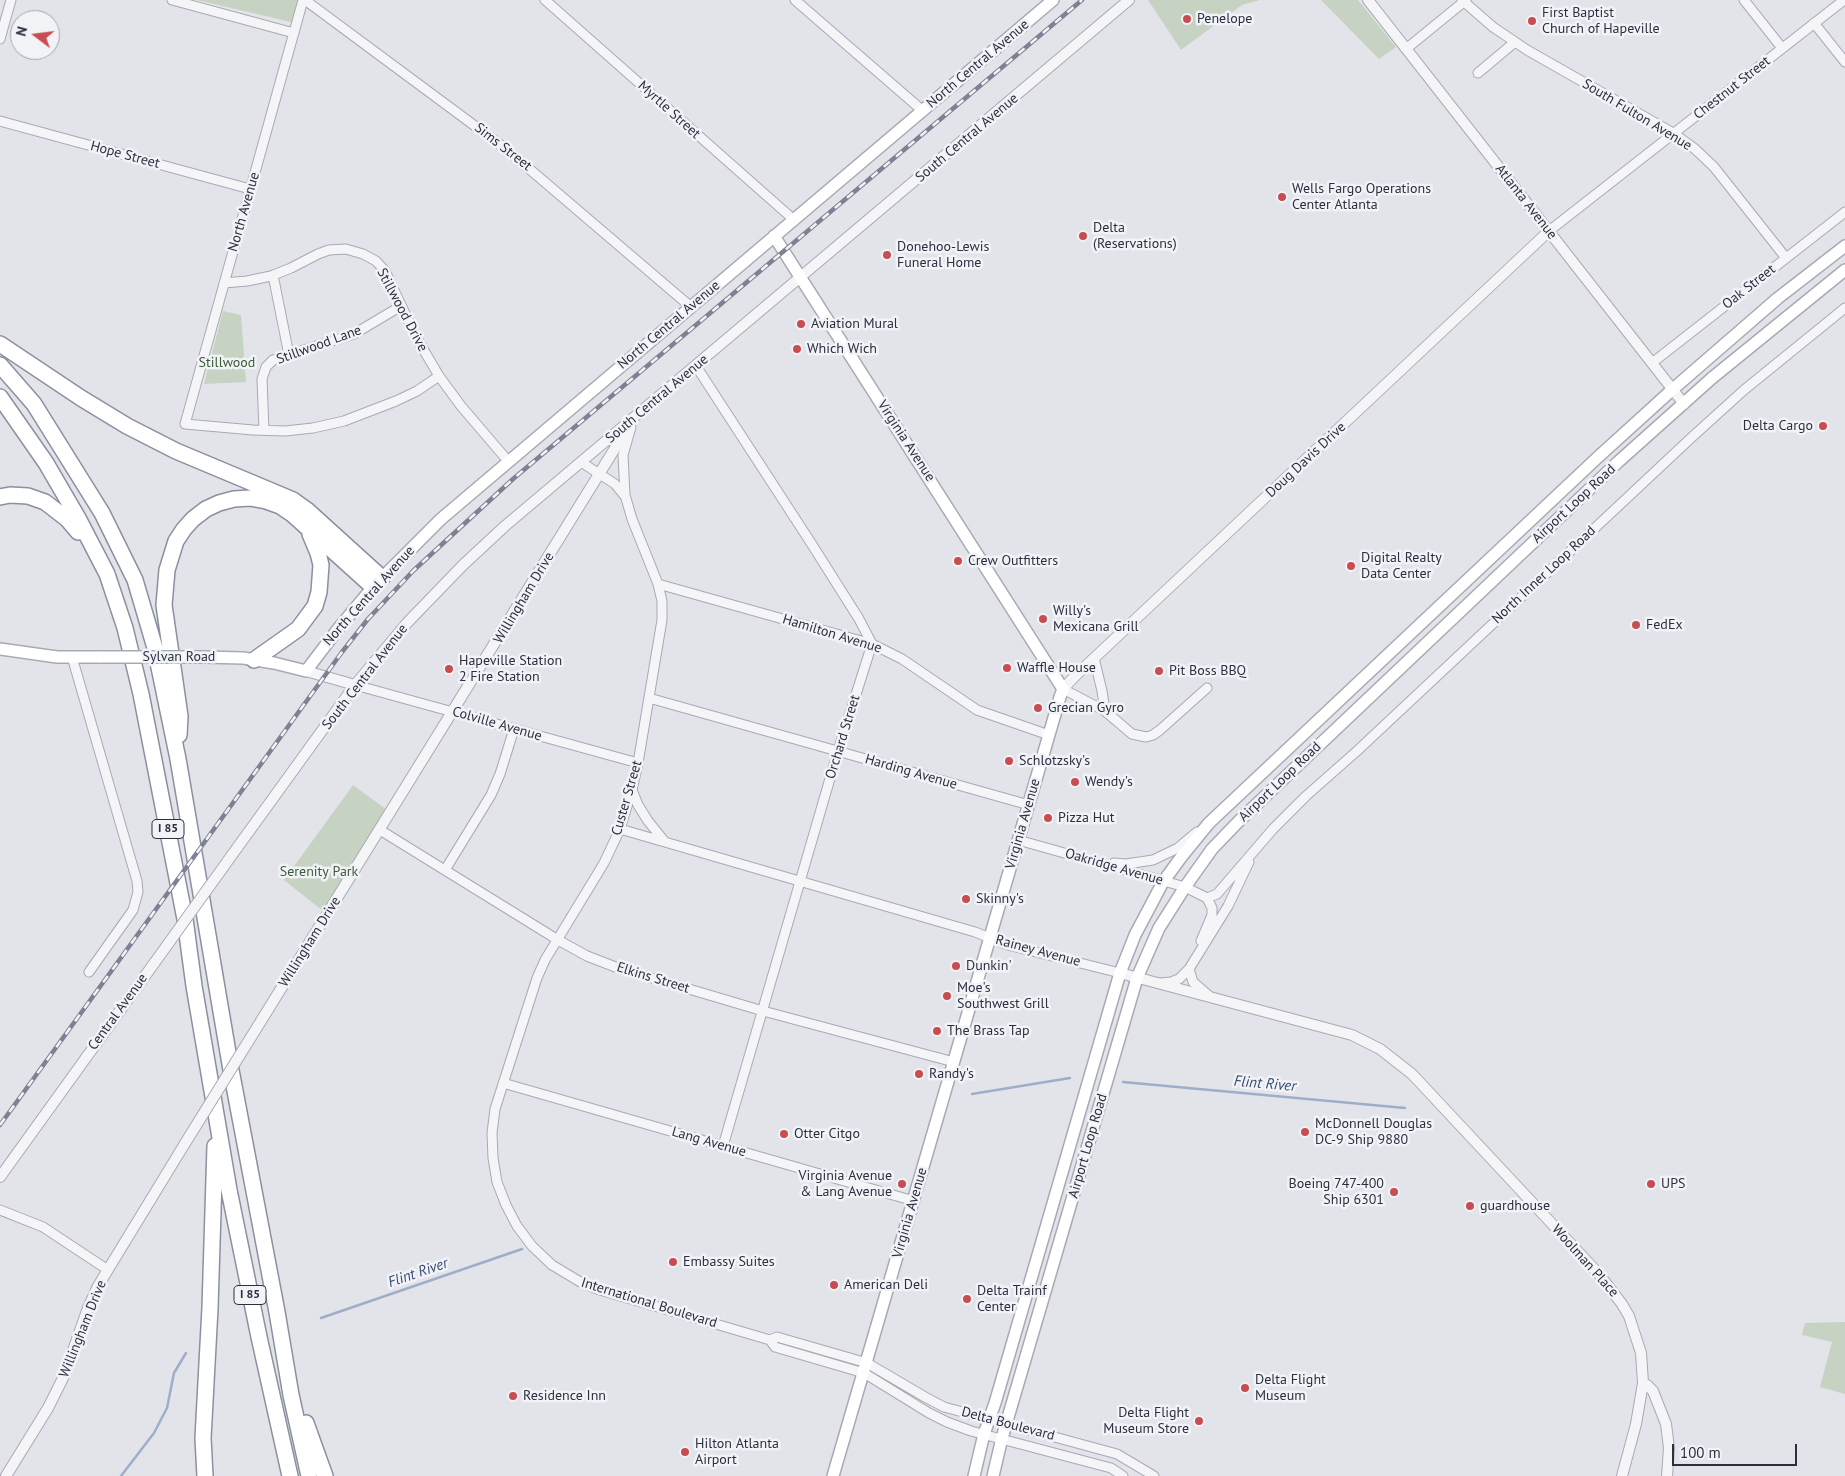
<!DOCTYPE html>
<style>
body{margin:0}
#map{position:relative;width:1845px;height:1476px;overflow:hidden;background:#e2e4ea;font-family:"PT Sans",sans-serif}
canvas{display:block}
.north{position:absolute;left:10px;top:10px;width:50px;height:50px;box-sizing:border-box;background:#f2f3f7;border:1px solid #a2a5ae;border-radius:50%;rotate:285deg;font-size:14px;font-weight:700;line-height:20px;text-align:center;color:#2b3041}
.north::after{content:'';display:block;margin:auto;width:18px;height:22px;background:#c84d52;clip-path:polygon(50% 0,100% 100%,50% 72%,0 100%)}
.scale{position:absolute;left:1672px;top:1444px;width:125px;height:22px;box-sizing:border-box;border:2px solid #2b3041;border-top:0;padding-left:6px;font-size:15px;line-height:18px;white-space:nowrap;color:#2b3041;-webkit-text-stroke:4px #f2f3f7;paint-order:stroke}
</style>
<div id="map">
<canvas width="1845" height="1476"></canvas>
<div class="north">N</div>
<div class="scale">100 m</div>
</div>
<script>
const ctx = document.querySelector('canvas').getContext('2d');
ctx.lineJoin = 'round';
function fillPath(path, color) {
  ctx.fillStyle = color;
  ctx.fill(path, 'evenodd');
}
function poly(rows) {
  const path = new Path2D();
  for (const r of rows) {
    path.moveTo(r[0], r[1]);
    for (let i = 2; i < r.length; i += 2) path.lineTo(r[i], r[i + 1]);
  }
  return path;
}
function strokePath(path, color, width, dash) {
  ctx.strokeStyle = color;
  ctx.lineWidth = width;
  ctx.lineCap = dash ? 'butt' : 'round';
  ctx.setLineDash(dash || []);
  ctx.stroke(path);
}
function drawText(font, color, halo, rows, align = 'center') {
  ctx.font = font + ' "PT Sans",sans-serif';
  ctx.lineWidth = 5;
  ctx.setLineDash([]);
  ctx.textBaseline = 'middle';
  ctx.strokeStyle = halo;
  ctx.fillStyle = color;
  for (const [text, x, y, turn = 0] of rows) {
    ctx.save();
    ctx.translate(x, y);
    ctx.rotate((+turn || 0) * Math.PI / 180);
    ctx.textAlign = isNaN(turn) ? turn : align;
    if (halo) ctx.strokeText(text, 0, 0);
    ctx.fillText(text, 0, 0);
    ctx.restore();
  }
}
fillPath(poly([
 [197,0,301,0,295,23],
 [1148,0,1260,0,1242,5,1181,50],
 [1321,0,1358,0,1396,47,1379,59],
 [223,311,241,315,246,382,204,384],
 [353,785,387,810,323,911,284,880],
 [1845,1322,1845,1394,1820,1387,1832,1342,1802,1335,1805,1323]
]), '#c6d3c3');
strokePath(poly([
 [1123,1082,1405,1108],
 [972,1094,1070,1078],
 [321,1318,522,1249],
 [121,1476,154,1433,167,1408,174,1373,186,1353]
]), '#9faec8', 2.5);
const minor = poly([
 [172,0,294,33],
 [303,0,185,424,253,430,285,431,313,428,344,421,396,401,417,391,439,376],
 [305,0,506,149,691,307],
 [545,0,793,219],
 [795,0,923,111],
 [1462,0,1493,27,1527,50,1673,133,1695,149,1714,167,1786,258],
 [1744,0,1782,48],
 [1814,23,1845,62],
 [0,39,11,0],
 [1406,49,1466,0],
 [1478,73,1515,42],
 [0,121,250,189],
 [1549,231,1844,0],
 [273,275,289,355],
 [224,283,247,281,271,276,291,268,318,254,329,250,346,249,363,254,376,261,385,271,416,337,439,376,461,406,508,461],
 [1652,363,1845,212],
 [696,366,811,543,859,619,872,644,838,751,723,1146],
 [631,427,623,455,625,495,632,519,658,584,662,601,662,620,638,763,632,790,620,829,604,863,545,960,537,978,495,1109,492,1133,493,1158,497,1182,506,1205,517,1226,532,1246,552,1265,582,1283,600,1290,770,1340,775,1347,864,1373,929,1413,947,1422,971,1431,1111,1468,1123,1476],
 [264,430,262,379,266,367,273,360,354,334,401,306],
 [581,462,615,484,624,495],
 [658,584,872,644,902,659,977,710,1049,735],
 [72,657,137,881,138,892,133,910,89,972],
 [1094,658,1102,691,1105,711],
 [355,685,638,763],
 [1063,689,1105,711,1132,734,1146,737,1153,735,1160,730,1207,688],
 [649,698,1029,805],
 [632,790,638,805,648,821,665,842],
 [620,829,975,932,1008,945,1120,973],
 [380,830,558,940,587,956,618,968,763,1011,954,1062],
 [1018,840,1185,887,1207,898],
 [1114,863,1126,864,1153,860,1178,848,1197,832],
 [445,870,491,795,500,774,514,729],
 [1207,898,1217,894,1273,829,1306,796,1357,751,1691,438,1744,390,1845,308],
 [1201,941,1212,915,1212,908,1207,898],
 [1189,969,1193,982,1209,996],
 [1161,983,1171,982,1179,979,1189,969,1228,906,1249,862],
 [503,1083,914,1201],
 [0,1210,43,1227,108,1270],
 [770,1340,777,1337,867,1363,925,1397,944,1407,1117,1454,1154,1476]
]);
const tertiary = poly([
 [1368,0,1684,404],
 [306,671,355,685],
 [1063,689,1074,677,1549,231],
 [237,848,355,685,407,623,463,565,505,526,1129,0],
 [1120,973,1352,1035,1380,1049,1412,1074,1598,1273,1622,1304,1629,1316,1641,1353,1643,1383,1636,1424,1622,1476],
 [261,1021,630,424],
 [0,1177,155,962],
 [1643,1383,1647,1385,1653,1391,1666,1424,1669,1448,1667,1476],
 [6,1476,48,1408,64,1376,88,1308,98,1286,184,1145]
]);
const secondary = poly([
 [774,236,1063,689,1060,697,833,1476],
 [0,649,57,657,100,657],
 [203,657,243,658,274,663,306,671,338,629,373,587,441,519,1053,0],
 [974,1476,984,1434,995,1403,1120,973,1135,935,1163,882,1182,856,1209,823,1597,458,1673,389,1778,298,1845,246],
 [993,1476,1002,1438,1137,978,1159,928,1185,887,1212,849,1240,820,1618,462,1712,378,1845,270]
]);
const motorway = poly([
 [0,344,81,398,127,426,176,451,293,500,307,510,382,578],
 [0,365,34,404,102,513,135,580,155,648,178,759,231,1070,277,1312,291,1395,309,1476],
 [0,397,46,463,78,518,107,574,125,628,141,694,185,919,194,986,229,1190,259,1337,290,1476],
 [0,497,10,495,28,496,45,502,67,519,78,532],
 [254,660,298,629,315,606,319,592,321,565,318,553,310,534],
 [179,735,180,716,164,605,167,570,176,541,184,529,193,519,206,509,219,503,234,499,250,498,266,501,280,506,292,514,373,587],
 [306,1423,325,1476],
 [205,1476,203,1438,210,1308,215,1146]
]);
strokePath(minor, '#a7aab4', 11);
strokePath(tertiary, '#a7aab4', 12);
strokePath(secondary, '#a7aab4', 14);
strokePath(motorway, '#8a90a0', 18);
strokePath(minor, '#f5f5f8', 9);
strokePath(tertiary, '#f5f5f8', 10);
strokePath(secondary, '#fff', 11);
strokePath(motorway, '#fff', 15);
const rail = poly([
 [0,1125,342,652,368,619,413,571,513,479,1082,0]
]);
strokePath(rail, '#7c8293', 4.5);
strokePath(rail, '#f2f3f7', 2.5, [8]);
const tertiaryBridge = poly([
 [155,962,237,848],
 [184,1145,261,1021]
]);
const secondaryBridge = poly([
 [100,657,203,657]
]);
strokePath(tertiaryBridge, '#a7aab4', 12, []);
strokePath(secondaryBridge, '#a7aab4', 14, []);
strokePath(tertiaryBridge, '#f5f5f8', 10);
strokePath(secondaryBridge, '#fff', 11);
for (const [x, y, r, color] of [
 [1187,19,5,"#c84d52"],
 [1532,21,5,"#c84d52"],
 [1282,197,5,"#c84d52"],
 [1083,236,5,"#c84d52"],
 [887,255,5,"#c84d52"],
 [801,324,5,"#c84d52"],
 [797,349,5,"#c84d52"],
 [1823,426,5,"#c84d52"],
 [958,561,5,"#c84d52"],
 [1351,566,5,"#c84d52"],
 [1043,619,5,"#c84d52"],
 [1636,625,5,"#c84d52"],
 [1007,668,5,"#c84d52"],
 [449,669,5,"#c84d52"],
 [1159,671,5,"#c84d52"],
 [1038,708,5,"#c84d52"],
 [1009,761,5,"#c84d52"],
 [1075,782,5,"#c84d52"],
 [1048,818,5,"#c84d52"],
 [966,899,5,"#c84d52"],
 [956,966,5,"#c84d52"],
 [947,996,5,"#c84d52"],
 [937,1031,5,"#c84d52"],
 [919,1074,5,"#c84d52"],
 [1305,1132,5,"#c84d52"],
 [784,1134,5,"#c84d52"],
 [902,1184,5,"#c84d52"],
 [1651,1184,5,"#c84d52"],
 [1394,1192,5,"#c84d52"],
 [1470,1206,5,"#c84d52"],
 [673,1262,5,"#c84d52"],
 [834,1285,5,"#c84d52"],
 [967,1299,5,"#c84d52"],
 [1245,1388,5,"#c84d52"],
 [513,1396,5,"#c84d52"],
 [1199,1421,5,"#c84d52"],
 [685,1452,5,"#c84d52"]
]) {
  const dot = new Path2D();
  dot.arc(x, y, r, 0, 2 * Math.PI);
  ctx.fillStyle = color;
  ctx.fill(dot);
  strokePath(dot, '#f2f3f7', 2);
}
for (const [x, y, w] of [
 [168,829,32],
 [250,1295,32]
]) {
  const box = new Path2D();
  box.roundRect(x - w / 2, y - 9.5, w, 19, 4);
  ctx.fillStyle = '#f2f3f7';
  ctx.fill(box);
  strokePath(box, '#2b3041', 1);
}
drawText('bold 12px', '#2b3041', null, [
 ["I 85",168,829],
 ["I 85",250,1295]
]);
drawText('14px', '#2b3041', '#f2f3f7', [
 ["First Baptist",1542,13],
 ["Church of Hapeville",1542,29],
 ["Penelope",1197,19],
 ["Wells Fargo Operations",1292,189],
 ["Center Atlanta",1292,205],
 ["Delta",1093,228],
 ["(Reservations)",1093,244],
 ["Donehoo-Lewis",897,247],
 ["Funeral Home",897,263],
 ["Aviation Mural",811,324],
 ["Which Wich",807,349],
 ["Delta Cargo",1813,426,"right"],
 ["Digital Realty",1361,558],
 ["Data Center",1361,574],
 ["Crew Outfitters",968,561],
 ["Willy's",1053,611],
 ["Mexicana Grill",1053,627],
 ["FedEx",1646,625],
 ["Hapeville Station",459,661],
 ["2 Fire Station",459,677],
 ["Waffle House",1017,668],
 ["Pit Boss BBQ",1169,671],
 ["Grecian Gyro",1048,708],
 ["Schlotzsky's",1019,761],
 ["Wendy's",1085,782],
 ["Pizza Hut",1058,818],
 ["Skinny's",976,899],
 ["Dunkin'",966,966],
 ["Moe's",957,988],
 ["Southwest Grill",957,1004],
 ["The Brass Tap",947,1031],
 ["Randy's",929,1074],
 ["McDonnell Douglas",1315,1124],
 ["DC-9 Ship 9880",1315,1140],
 ["Otter Citgo",794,1134],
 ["Virginia Avenue",892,1176,"right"],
 ["& Lang Avenue",892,1192,"right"],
 ["Boeing 747-400",1384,1184,"right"],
 ["Ship 6301",1384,1200,"right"],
 ["UPS",1661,1184],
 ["guardhouse",1480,1206],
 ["Embassy Suites",683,1262],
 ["American Deli",844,1285],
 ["Delta Trainf",977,1291],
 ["Center",977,1307],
 ["Delta Flight",1255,1380],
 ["Museum",1255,1396],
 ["Residence Inn",523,1396],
 ["Delta Flight",1189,1413,"right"],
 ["Museum Store",1189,1429,"right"],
 ["Hilton Atlanta",695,1444],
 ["Airport",695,1460]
], 'left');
drawText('14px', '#2b3041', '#f2f3f7', [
 ["North Central Avenue",978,64,-40],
 ["Chestnut Street",1732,88,-38],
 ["Myrtle Street",669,110,42],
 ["South Fulton Avenue",1637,115,31],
 ["South Central Avenue",967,138,-40],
 ["Sims Street",503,147,38],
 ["Hope Street",125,155,15],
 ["Atlanta Avenue",1526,202,52],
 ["North Avenue",244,212,-74],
 ["Oak Street",1749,287,-38],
 ["Stillwood Drive",402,310,62],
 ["North Central Avenue",669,325,-40],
 ["Stillwood Lane",319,345,-20],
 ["South Central Avenue",657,399,-40],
 ["Virginia Avenue",906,441,57],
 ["Doug Davis Drive",1306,460,-43],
 ["Airport Loop Road",1574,504,-43],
 ["North Inner Loop Road",1544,575,-43],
 ["North Central Avenue",369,596,-48],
 ["Willingham Drive",524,598,-59],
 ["Hamilton Avenue",832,634,17],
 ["Sylvan Road",179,657],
 ["South Central Avenue",365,677,-52],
 ["Colville Avenue",497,724,16],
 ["Orchard Street",843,737,-73],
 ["Harding Avenue",911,772,16],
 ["Airport Loop Road",1280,782,-44],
 ["Custer Street",627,798,-74],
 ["Virginia Avenue",1023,824,-74],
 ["Oakridge Avenue",1114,867,16],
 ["Willingham Drive",310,942,-58],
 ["Rainey Avenue",1038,951,15],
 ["Elkins Street",653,978,17],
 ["Central Avenue",118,1012,-54],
 ["Lang Avenue",709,1142,16],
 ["Airport Loop Road",1088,1146,-74],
 ["Virginia Avenue",910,1213,-74],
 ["Woolman Place",1585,1261,48],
 ["International Boulevard",649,1303,17],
 ["Willingham Drive",83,1329,-68],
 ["Delta Boulevard",1008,1424,15]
]);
drawText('14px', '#3b5c39', '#f2f3f7', [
 ["Stillwood",227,363],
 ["Serenity Park",319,872]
]);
drawText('italic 15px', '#374b73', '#f2f3f7', [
 ["Flint River",1265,1084,5],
 ["Flint River",418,1273,-19]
]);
</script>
